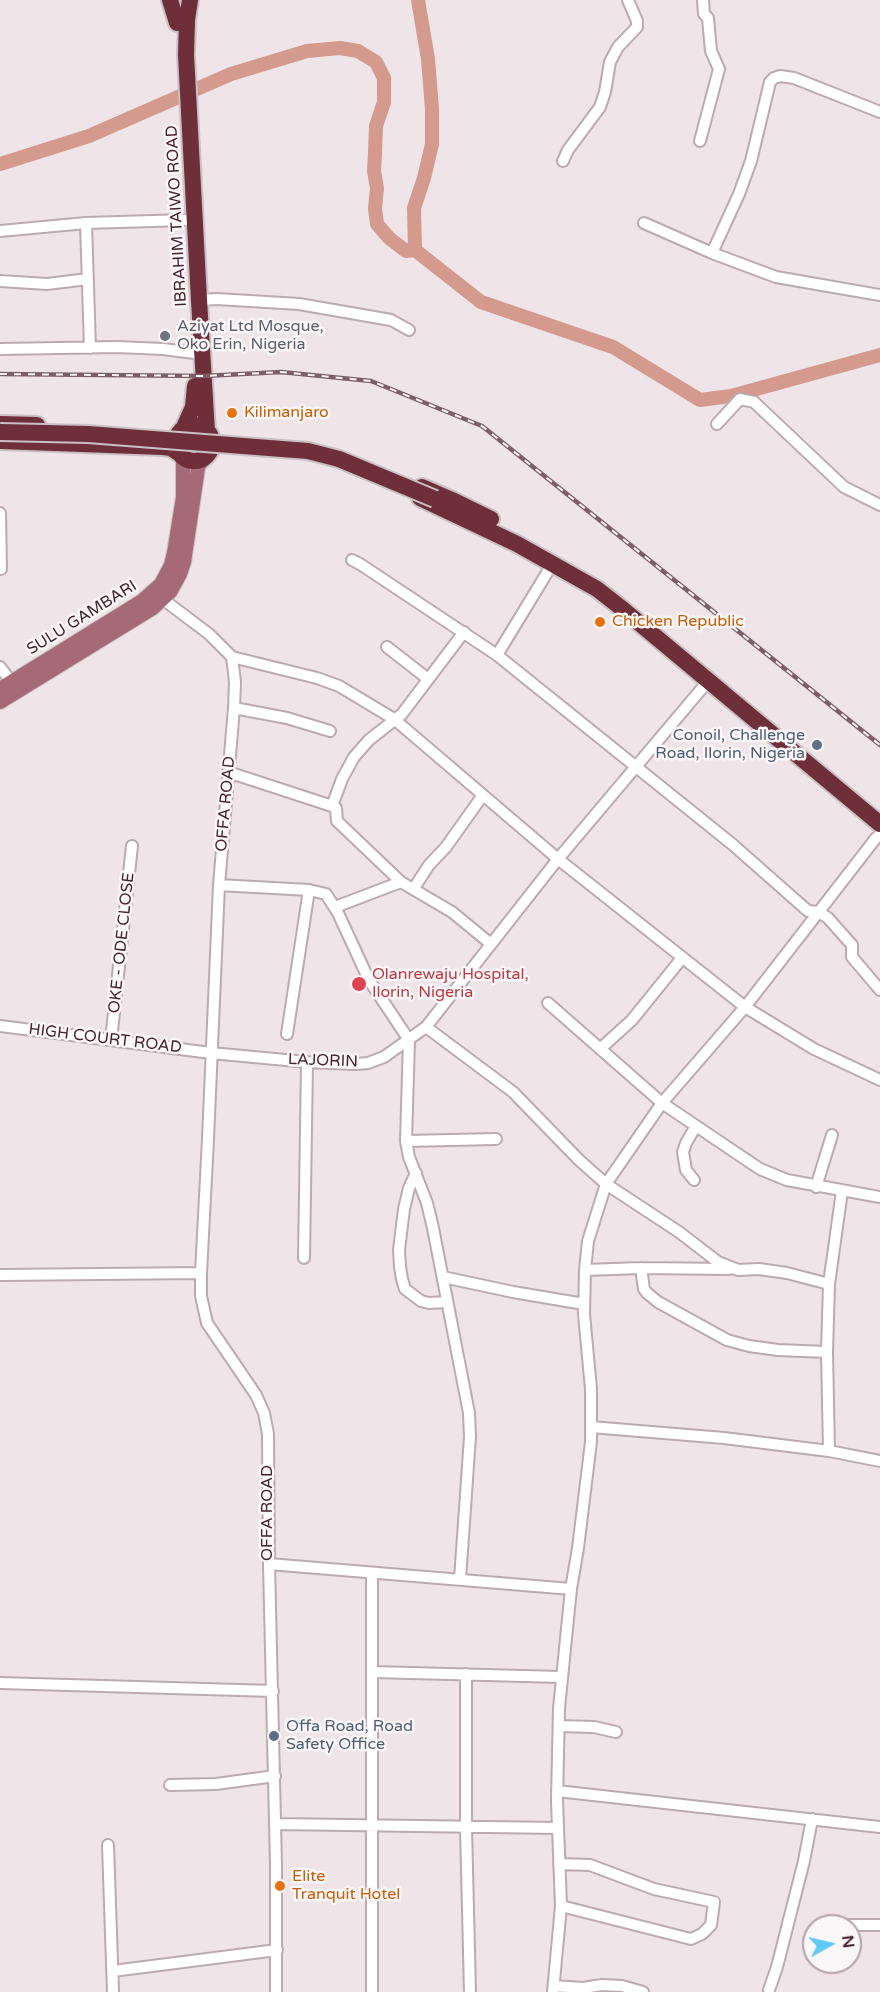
<!DOCTYPE html>
<style>
body{margin:0}
#map{position:relative;width:880px;height:1992px;overflow:hidden;background:#efe5e9;font-family:"Varela Round",sans-serif}
canvas{display:block}
.north{position:absolute;left:802px;top:1914px;width:60px;height:60px;box-sizing:border-box;background:#fbf6f8;border:2px solid #b1a2a6;border-radius:50%;rotate:82deg;font-size:16px;font-weight:700;line-height:24px;text-align:center;color:#41232b}
.north::after{content:'';display:block;margin:auto;width:21px;height:27px;background:#5dcbf4;clip-path:polygon(50% 0,100% 100%,50% 72%,0 100%)}
</style>
<div id="map">
<canvas width="880" height="1992"></canvas>
<div class="north">N</div>
</div>
<script>
const ctx = document.querySelector('canvas').getContext('2d');
ctx.lineJoin = 'round';
function poly(rows) {
  const path = new Path2D();
  for (const r of rows) {
    if (r.length === 3) {
      path.moveTo(r[0] + r[2], r[1]);
      path.arc(r[0], r[1], r[2], 0, 2 * Math.PI);
      continue;
    }
    path.moveTo(r[0], r[1]);
    for (let i = 2; i < r.length; i += 2) path.lineTo(r[i], r[i + 1]);
  }
  return path;
}
function strokePath(path, color, width, dash) {
  ctx.strokeStyle = color;
  ctx.lineWidth = width;
  ctx.lineCap = dash ? 'butt' : 'round';
  ctx.setLineDash(dash || []);
  ctx.stroke(path);
}
function drawText(font, color, halo, rows, align = 'center') {
  ctx.font = font + ' "Varela Round",sans-serif';
  ctx.lineWidth = 5;
  ctx.setLineDash([]);
  ctx.textBaseline = 'middle';
  ctx.strokeStyle = halo;
  ctx.fillStyle = color;
  for (const [text, x, y, turn = 0] of rows) {
    ctx.save();
    ctx.translate(x, y);
    ctx.rotate((+turn || 0) * Math.PI / 180);
    ctx.textAlign = isNaN(turn) ? turn : align;
    if (halo) ctx.strokeText(text, 0, 0);
    ctx.fillText(text, 0, 0);
    ctx.restore();
  }
}
strokePath(poly([
 [0,164,89,136,231,74,307,51,340,48,358,51,376,62,384,78,384,102,376,126,375,153,374,171,377,188,375,209,377,224,389,238,406,251,415,250,481,302,613,347,700,400,731,396,880,355],
 [415,250,414,208,424,178,432,144,432,109,428,59,418,0]
]), '#d49a8d', 14);
const minor = poly([
 [700,141,719,69,711,51,708,18,704,14,703,0],
 [563,161,568,150,600,107,605,92,610,62,618,47,637,27,637,21,628,0],
 [86,223,90,348],
 [644,223,712,253,776,277,880,295],
 [0,231,86,223,186,220],
 [712,253,739,194,751,161,770,82,774,78,780,76,794,78,880,112],
 [0,281,47,284,88,279],
 [199,300,217,299,299,304,391,320,409,330],
 [0,349,117,347,163,349,194,353],
 [717,424,740,399,754,402,844,487,880,505],
 [0,513,1,569],
 [352,560,360,564,497,655,732,844,808,911,819,912,828,918,852,945,852,957,880,990],
 [156,594,209,634,232,657,235,682,234,708,219,885,208,1139,201,1273,201,1296,207,1323,256,1395,264,1413,268,1434,269,1564,276,1865,276,1992],
 [464,632,402,714,369,740,354,757,342,779,332,806,336,808,337,821,401,882,452,912,491,944],
 [387,647,428,679],
 [497,655,553,563],
 [232,657,317,678,339,686,394,719,558,859,745,1007,814,1049,880,1080],
 [0,667,16,688],
 [709,680,558,859,426,1027,513,1092,579,1160,606,1184,679,1232,718,1262,738,1270,759,1269,787,1273,829,1284],
 [234,708,287,718,330,731],
 [228,772,332,806],
 [219,885,309,890,326,894,338,913,369,980,409,1040,406,1141,409,1157,427,1203,433,1228,469,1413,470,1437,460,1579],
 [414,888,429,865,446,847,483,795],
 [335,907,401,882],
 [548,1003,662,1103,760,1169,787,1180,880,1197],
 [0,1026,211,1053,307,1062,356,1064,368,1063,384,1057,426,1027],
 [287,1034,309,890],
 [111,1040,132,846],
 [600,1049,632,1020,682,958],
 [406,1141,496,1139],
 [416,1173,409,1188,404,1209,399,1250,400,1267,402,1279,405,1289,421,1301,429,1303,447,1302],
 [694,1180,686,1170,683,1152,686,1143,696,1126],
 [816,1187,832,1135],
 [304,1258,307,1062],
 [641,1268,644,1289,647,1293,658,1302,727,1340,749,1346,778,1350,827,1352],
 [585,1270,641,1268,729,1269],
 [0,1275,201,1273],
 [443,1277,513,1292,584,1304],
 [591,1427,724,1438,829,1451,880,1461],
 [829,1451,827,1352,829,1284,842,1191],
 [269,1564,571,1589],
 [372,1573,372,1992],
 [373,1672,561,1677],
 [466,1674,466,1828,470,1992],
 [0,1683,273,1691],
 [559,1726,594,1727,616,1732],
 [170,1785,216,1784,275,1776],
 [557,1791,880,1827],
 [276,1824,558,1828],
 [108,1845,113,1992],
 [559,1864,590,1865,654,1889,714,1902,711,1925,702,1934,691,1939,561,1906],
 [849,1925,880,1925],
 [113,1971,277,1950],
 [554,1986,583,1988,602,1985,622,1986,643,1992],
 [769,1990,777,1967,804,1861,812,1819],
 [553,1992,561,1906,557,1801,559,1708,571,1589,578,1548,591,1442,591,1389,584,1314,585,1270,588,1241,606,1184,662,1103,745,1007,876,838,880,835]
]);
const major = poly([
 [0,689,142,601,161,584,171,565,174,553,183,497,183,457],
 [0,702,153,608,170,592,180,574,184,562,197,475,198,467,204,458]
]);
const highway = poly([
 [170,0,177,23],
 [190,0,187,20,186,55,199,300,207,431],
 [0,424,37,425],
 [194,443,18],
 [184,427,193,407,195,386],
 [0,441,163,447,171,448,180,454],
 [422,487,452,500,491,519],
 [420,498,517,544,597,589,620,607,880,824]
]);
strokePath(minor, '#bbabb0', 14);
strokePath(major, '#cac1c4', 16);
strokePath(highway, '#cac1c4', 20);
strokePath(minor, '#fff', 10);
strokePath(major, '#a56977', 14);
strokePath(highway, '#6e2e3a', 16);
const rail = poly([
 [0,374,204,376,281,372,371,381,482,426,880,745]
]);
strokePath(rail, '#7c5e66', 4.5);
strokePath(rail, '#fbf6f8', 2, [7]);
const highwayBridge = poly([
 [0,432,88,434,308,451,339,459,435,499]
]);
strokePath(highwayBridge, '#cac1c4', 20, []);
strokePath(highwayBridge, '#6e2e3a', 16);
for (const [x, y, r, color] of [
 [165,336,6,"#6b7280"],
 [232,413,6,"#e8710a"],
 [600,622,6,"#e8710a"],
 [817,745,6,"#5c6f8a"],
 [359,984,8,"#e0444e"],
 [274,1736,6,"#5c6f8a"],
 [280,1886,6,"#e8710a"]
]) {
  const dot = new Path2D();
  dot.arc(x, y, r, 0, 2 * Math.PI);
  ctx.fillStyle = color;
  ctx.fill(dot);
  strokePath(dot, '#fbf6f8', 2);
}
drawText('16px', '#41232b', '#fbf6f8', [
 ["IBRAHIM TAIWO ROAD",177,216,-93],
 ["SULU GAMBARI",82,618,-32],
 ["OFFA ROAD",226,804,-85],
 ["OKE - ODE CLOSE",122,943,-84],
 ["HIGH COURT ROAD",105,1039,7],
 ["LAJORIN",323,1061,2],
 ["OFFA ROAD",268,1513,-90]
]);
drawText('16px', '#5b616d', '#fbf6f8', [
 ["Aziyat Ltd Mosque,",177,327],
 ["Oko Erin, Nigeria",177,345]
], 'left');
drawText('16px', '#c56008', '#fbf6f8', [
 ["Kilimanjaro",244,413],
 ["Chicken Republic",612,622],
 ["Elite",292,1877],
 ["Tranquit Hotel",292,1895]
], 'left');
drawText('16px', '#4e5e75', '#fbf6f8', [
 ["Conoil, Challenge",805,736],
 ["Road, Ilorin, Nigeria",805,754],
 ["Offa Road, Road",286,1727,"left"],
 ["Safety Office",286,1745,"left"]
], 'right');
drawText('16px', '#be3a42', '#fbf6f8', [
 ["Olanrewaju Hospital,",372,975],
 ["Ilorin, Nigeria",372,993]
], 'left');
</script>
